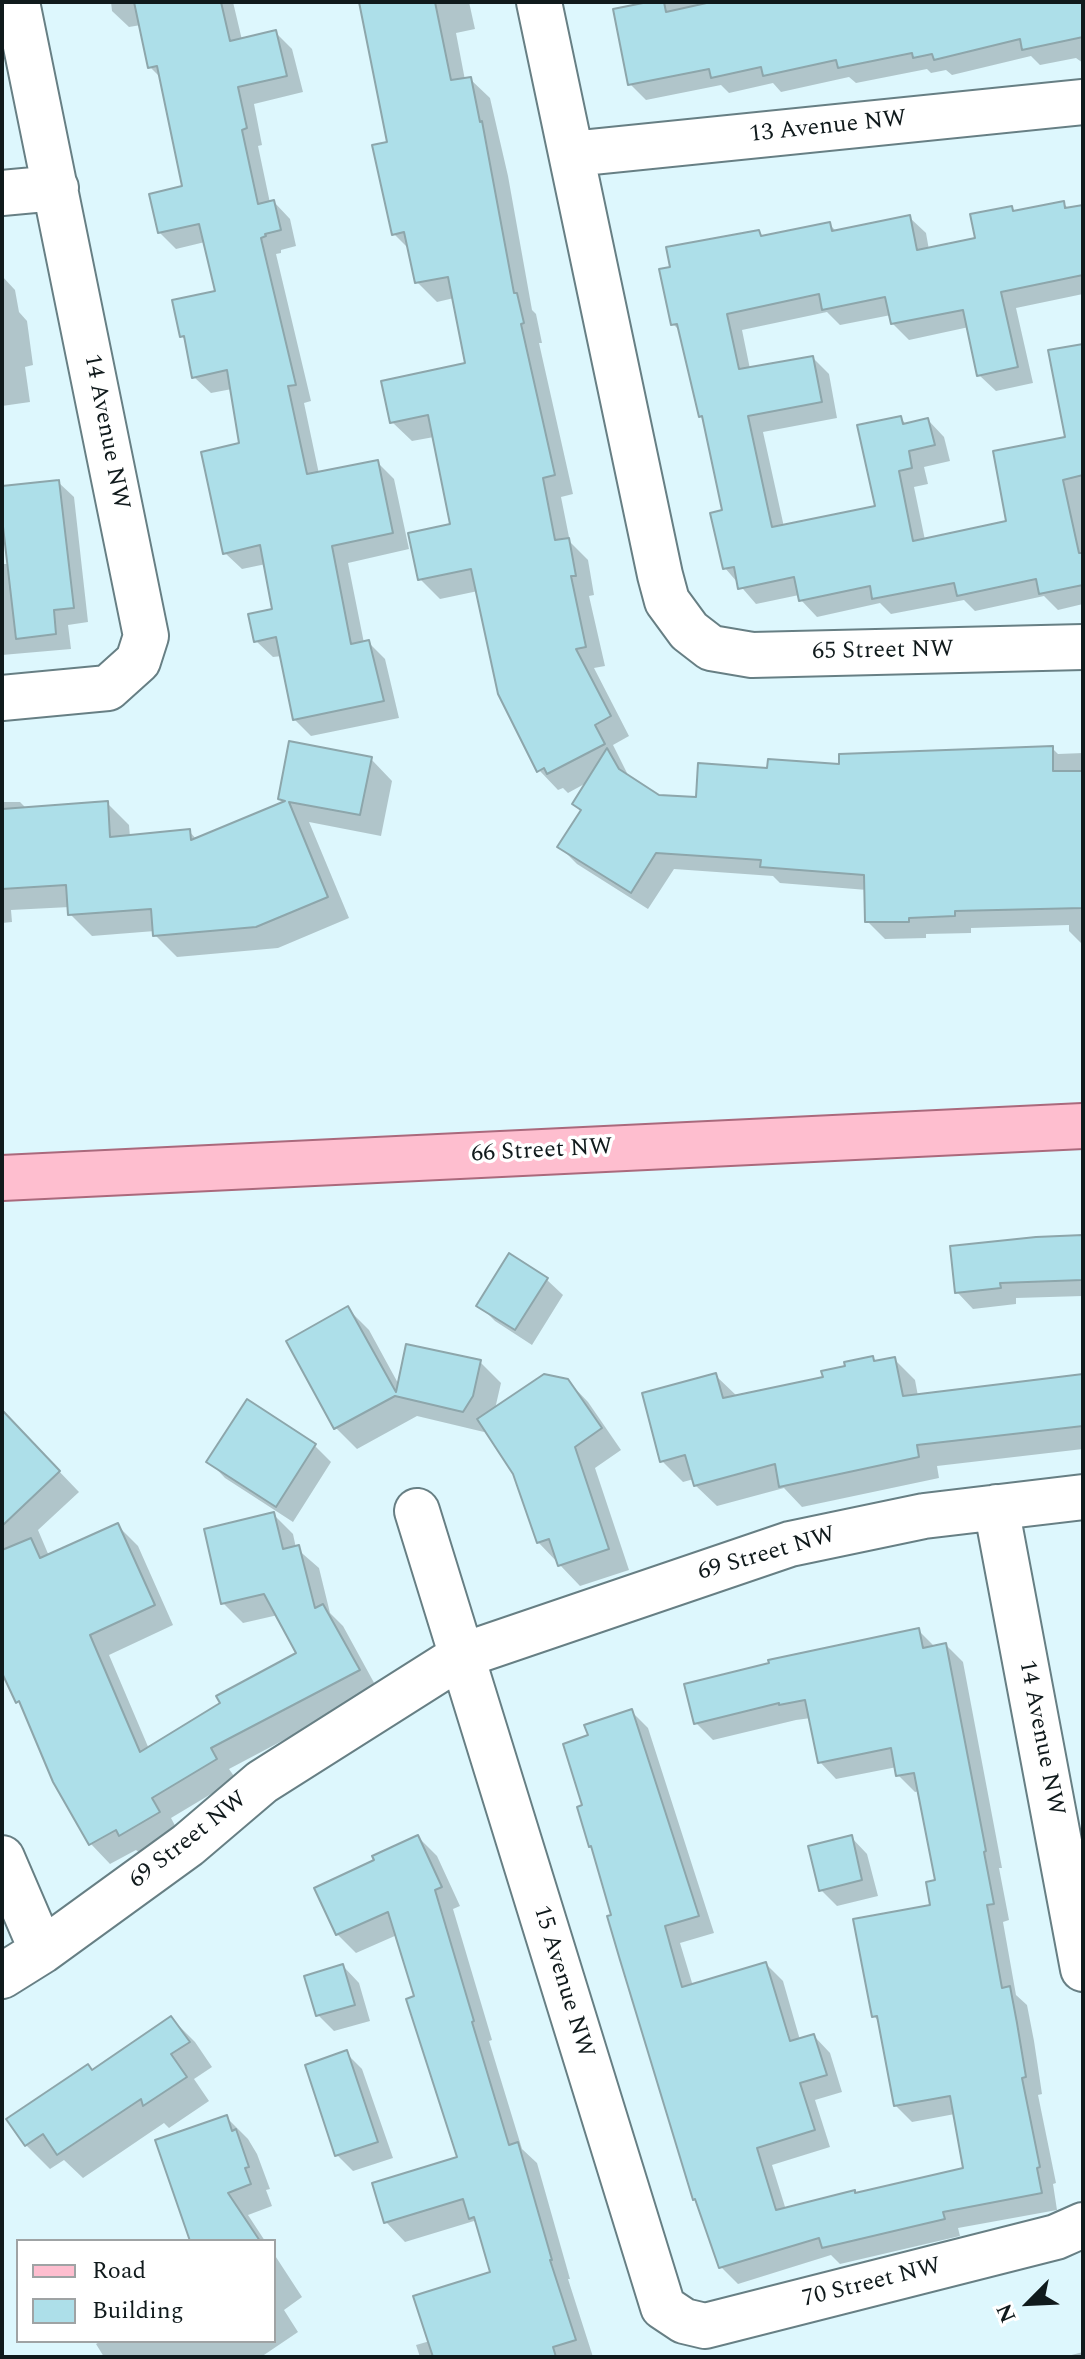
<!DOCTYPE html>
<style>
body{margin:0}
#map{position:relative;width:1085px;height:2359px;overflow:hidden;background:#ddf7fd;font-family:Spectral,serif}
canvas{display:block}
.frame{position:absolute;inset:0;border:4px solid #101a1c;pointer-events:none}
.legend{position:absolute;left:16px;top:2239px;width:260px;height:104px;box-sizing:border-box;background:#fff;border:2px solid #9fa3a4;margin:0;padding:10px 14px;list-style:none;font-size:24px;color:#101a1c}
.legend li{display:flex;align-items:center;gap:16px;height:40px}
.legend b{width:40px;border:2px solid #9fa3a4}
.north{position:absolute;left:989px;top:2263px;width:80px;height:80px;-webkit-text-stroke:6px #fff;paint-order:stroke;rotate:246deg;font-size:22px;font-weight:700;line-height:32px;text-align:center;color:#101a1c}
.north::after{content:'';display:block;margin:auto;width:28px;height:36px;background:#101a1c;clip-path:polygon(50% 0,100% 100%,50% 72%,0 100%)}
</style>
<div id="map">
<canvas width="1085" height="2359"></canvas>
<div class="frame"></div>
<ul class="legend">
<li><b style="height:10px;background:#febecf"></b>Road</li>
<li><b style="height:22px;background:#addfe9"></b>Building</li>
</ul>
<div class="north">N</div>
</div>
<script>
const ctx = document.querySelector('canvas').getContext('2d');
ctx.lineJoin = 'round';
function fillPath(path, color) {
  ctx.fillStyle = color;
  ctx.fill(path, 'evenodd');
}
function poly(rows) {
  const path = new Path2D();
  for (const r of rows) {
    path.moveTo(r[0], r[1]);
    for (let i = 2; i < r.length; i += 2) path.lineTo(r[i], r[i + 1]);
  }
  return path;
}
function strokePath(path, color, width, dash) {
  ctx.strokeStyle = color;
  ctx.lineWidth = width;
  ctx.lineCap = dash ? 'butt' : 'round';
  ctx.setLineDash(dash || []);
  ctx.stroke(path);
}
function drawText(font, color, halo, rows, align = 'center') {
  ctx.font = font + ' Spectral,serif';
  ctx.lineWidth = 7;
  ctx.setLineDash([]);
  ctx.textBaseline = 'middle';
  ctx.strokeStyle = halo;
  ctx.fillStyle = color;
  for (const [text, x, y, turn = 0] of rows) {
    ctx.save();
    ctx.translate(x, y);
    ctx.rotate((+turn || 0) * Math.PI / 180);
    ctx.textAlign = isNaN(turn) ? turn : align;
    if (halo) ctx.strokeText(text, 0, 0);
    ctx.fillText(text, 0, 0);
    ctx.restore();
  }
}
fillPath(poly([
 [111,2,233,2,242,40,276,33,292,49,303,92,254,104,262,145,258,146,270,203,274,202,290,219,296,246,281,250,281,253,276,254,311,401,304,403,319,474,377,462,394,479,409,549,348,563,364,643,368,642,385,659,399,718,311,736,294,719,282,656,273,657,256,641,275,611,266,564,242,569,225,553,242,445,232,389,211,393,194,377,187,342,182,336,217,293,205,242,176,249,159,232,184,188,161,78,150,67,141,25,129,27,112,11],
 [361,2,469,2,475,29,456,33,465,80,470,79,490,98,508,176,532,310,536,314,542,343,539,343,573,494,561,497,570,542,588,560,594,595,589,596,605,666,594,668,629,736,613,745,630,779,658,797,698,800,769,770,1052,748,1058,754,1083,753,1083,945,1069,931,1069,925,971,928,971,933,926,934,926,938,885,939,867,921,867,890,780,883,773,876,674,869,648,909,577,864,560,847,582,812,574,804,588,782,568,793,563,788,558,790,539,770,478,591,440,599,420,579,452,526,434,437,412,441,392,422,468,365,454,298,437,302,417,282,410,250,394,234,390,143],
 [658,2,1083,2,1083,63,1076,58,1040,65,1031,56,952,75,946,70,931,73,927,69,856,83,849,77,781,92,773,83,729,93,721,85,646,100,630,84],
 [1063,203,1070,210,1083,207,1083,294,1016,308,1033,383,996,391,979,375,969,327,909,340,893,324,891,315,840,325,827,312,742,330,750,369,813,358,829,374,837,418,763,432,784,527,877,507,900,418,907,425,928,420,944,437,950,461,924,467,928,484,914,487,925,540,1008,523,1067,439,1083,346,1083,604,1058,610,1044,596,975,611,964,600,891,614,880,603,817,617,801,600,799,595,756,604,725,568,724,512,705,421,701,416,681,332,673,324,759,232,764,238,829,224,837,232,909,217,926,233,929,250,977,239,1011,208,1016,213],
 [2,276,15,290,19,312,27,321,33,365,25,367,30,402,2,406],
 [58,482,74,497,88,622,68,625,71,649,2,655,2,564,7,564,2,488],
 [371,759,392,781,381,836,309,822,349,918,278,948,177,957,155,935,155,931,92,936,70,914,70,907,11,910,12,922,2,923,2,802,20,802,27,809,107,803,129,825,130,837,189,831,197,840,285,803,281,799],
 [1083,1237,1083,1296,1016,1298,1016,1304,973,1309,957,1292],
 [546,1279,563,1295,532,1345,495,1321,479,1305],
 [348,1309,369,1330,399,1385,480,1362,501,1383,495,1409,567,1380,588,1402,621,1450,595,1468,629,1570,580,1586,538,1542,515,1473,486,1429,484,1432,417,1416,357,1449,336,1428,289,1342],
 [872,1358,877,1363,894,1359,915,1380,918,1396,1083,1376,1083,1449,937,1466,939,1478,802,1507,784,1488,717,1506,695,1485,694,1479,683,1482,662,1461,715,1375,738,1397,825,1378],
 [248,1402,315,1446,331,1462,293,1522,225,1478,209,1461],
 [2,1427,29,1440,79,1492,38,1530,49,1556,118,1526,138,1546,173,1625,109,1655,149,1749,299,1654,278,1615,243,1623,223,1603,273,1514,293,1534,296,1548,319,1568,330,1613,343,1626,378,1690,229,1769,236,1779,171,1818,179,1833,141,1854,136,1850,110,1864,91,1844,55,1781,2,1660],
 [918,1630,935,1647,946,1645,963,1662,1002,1868,999,1868,1009,1920,1003,1922,1016,1995,1027,2005,1034,2041,1042,2094,1038,2095,1056,2183,1053,2184,1057,2210,958,2228,960,2236,840,2264,831,2255,738,2284,721,2267,595,1850,590,1846,585,1806,590,1737,631,1711,648,1728,714,1933,680,1943,693,1986,766,1964,783,1981,800,2040,814,2036,830,2053,842,2092,815,2100,830,2147,772,2165,786,2210,965,2169,955,2114,912,2122,895,2105,880,2023,874,2016,932,1907,937,1882,920,1791,915,1792,898,1775,897,1767,836,1779,820,1762,811,1718,796,1720,713,1740,696,1723],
 [418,1837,437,1856,460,1906,453,1909,492,2040,489,2041,522,2149,537,2163,570,2279,568,2279,593,2357,420,2357,416,2345,430,2341,492,2273,478,2225,474,2221,405,2242,386,2222,374,2185,459,2158,397,1935,356,1953,337,1934,377,1861],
 [851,1837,867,1854,878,1896,837,1906,821,1890],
 [343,1966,359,1983,370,2021,334,2031,318,2015],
 [171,2018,195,2042,212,2067,194,2079,209,2101,169,2128,164,2123,83,2178,64,2160,50,2169,26,2145,93,2071],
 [346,2053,362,2069,393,2158,353,2171,337,2155],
 [226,2117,248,2139,257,2154,270,2189,266,2190,272,2206,248,2215,265,2241,190,2241],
 [274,2254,302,2297,284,2310,298,2332,261,2357,104,2357,96,2344,101,2341,274,2341],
 [1083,2352,1083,2357,1064,2357]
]), '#0003');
const building = poly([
 [134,2,221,2,230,41,276,30,287,76,238,87,247,128,242,130,258,204,274,200,281,230,265,234,266,236,261,238,296,385,288,386,307,474,378,460,393,533,332,546,351,644,369,640,384,701,293,720,276,637,254,642,248,614,272,609,260,545,223,554,201,452,239,443,227,370,192,378,184,336,180,337,172,300,215,291,199,224,158,233,149,194,182,186,157,66,148,68,134,2],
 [359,2,435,2,451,80,471,77,480,122,482,121,514,293,517,293,524,323,521,324,555,475,543,478,555,540,569,538,576,576,571,576,586,647,576,649,611,716,595,725,605,744,547,774,544,768,537,772,498,694,471,569,418,580,408,533,450,524,428,415,390,423,381,381,465,363,448,277,415,283,404,232,392,235,372,145,387,142,359,2],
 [648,2,664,2,666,12,711,2,1083,2,1083,37,1022,50,1020,39,934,60,932,54,913,58,912,53,838,68,836,60,763,76,761,67,711,78,709,69,628,85,613,9,648,2],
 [1064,201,1065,208,1083,205,1083,275,1001,292,1018,367,977,376,963,310,891,324,885,297,822,310,819,294,727,314,739,369,813,356,822,402,748,416,772,527,875,506,857,425,901,416,903,424,928,418,935,445,909,451,912,468,899,471,913,541,1006,521,993,451,1065,437,1048,350,1083,344,1083,475,1063,480,1079,553,1083,553,1083,585,1039,594,1036,579,957,596,954,583,872,599,870,586,799,601,794,577,738,589,734,567,723,569,710,513,722,510,702,416,699,417,677,324,671,325,659,269,670,267,666,247,759,230,761,236,830,222,832,231,910,215,917,250,975,238,970,214,1012,206,1013,211,1064,201],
 [59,480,74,608,54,610,56,634,16,639,2,518,2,486,59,480],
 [289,741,372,757,360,815,289,802,328,897,256,927,153,936,151,909,68,915,66,885,2,889,2,809,108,801,110,837,190,829,191,840,285,801,278,799,289,741],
 [1053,746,1053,771,1083,771,1083,908,955,911,955,916,909,918,909,922,865,922,864,875,760,867,761,860,656,853,631,893,557,847,581,810,572,804,607,748,619,769,659,795,696,797,698,763,767,768,768,759,839,764,839,754,1053,746],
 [1083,1235,1083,1280,1000,1283,1001,1288,955,1293,950,1246,1036,1237,1083,1235],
 [509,1253,548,1278,515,1330,476,1306,509,1253],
 [348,1306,396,1392,406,1344,481,1360,473,1396,463,1412,395,1396,334,1429,286,1341,348,1306],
 [873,1356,874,1361,895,1357,903,1396,1083,1374,1083,1426,917,1445,919,1457,779,1487,775,1464,694,1486,685,1455,660,1462,642,1393,716,1373,723,1398,823,1377,821,1371,845,1366,844,1362,873,1356],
 [544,1374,568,1379,602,1428,575,1447,609,1549,558,1566,549,1539,537,1543,513,1474,477,1419,544,1374],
 [247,1399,316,1444,276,1507,206,1462,247,1399],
 [2,1410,60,1471,2,1526,2,1410],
 [274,1512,283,1549,299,1545,315,1608,323,1604,360,1670,211,1748,217,1759,152,1798,160,1812,119,1836,116,1830,89,1845,53,1782,19,1701,16,1703,2,1673,2,1550,31,1538,40,1558,118,1523,155,1605,90,1635,140,1752,220,1703,216,1696,296,1653,264,1594,221,1604,204,1529,274,1512],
 [919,1628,923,1648,946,1643,986,1851,984,1852,994,1904,987,1905,1002,1988,1010,1986,1017,2023,1026,2077,1022,2078,1040,2167,1037,2168,1042,2193,943,2212,945,2219,822,2248,819,2238,719,2268,695,2199,693,2200,620,1960,607,1916,611,1915,591,1846,589,1847,577,1807,582,1805,563,1744,588,1735,584,1725,632,1709,699,1916,665,1926,682,1987,766,1962,790,2041,814,2034,827,2075,800,2083,815,2130,757,2148,776,2210,855,2190,855,2193,963,2168,950,2096,894,2106,877,2016,872,2017,853,1919,930,1905,926,1882,935,1880,914,1773,896,1776,891,1748,818,1763,805,1700,779,1705,779,1703,694,1724,684,1684,769,1663,768,1660,919,1628],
 [418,1835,442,1887,435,1890,474,2021,472,2022,509,2145,518,2142,552,2260,550,2260,576,2340,553,2347,556,2357,433,2357,413,2296,490,2272,474,2217,469,2219,463,2199,384,2223,372,2183,457,2157,406,1999,414,1996,388,1912,336,1935,314,1888,374,1860,372,1856,418,1835],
 [852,1835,862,1880,819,1891,808,1846,852,1835],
 [343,1964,355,2005,316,2016,304,1976,343,1964],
 [171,2016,190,2042,171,2054,187,2077,143,2106,141,2099,57,2155,43,2134,25,2146,6,2119,88,2064,92,2070,171,2016],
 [347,2050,378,2142,335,2156,305,2065,347,2050],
 [227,2115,232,2131,236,2129,249,2167,245,2168,251,2184,228,2193,260,2241,190,2241,155,2140,227,2115]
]);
fillPath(building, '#addfe9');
strokePath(building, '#8da6ab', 2);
const minor = poly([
 [539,2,660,575,667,601,689,631,711,648,752,655,1083,647],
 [572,154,1083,102],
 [2,193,56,188],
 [2,698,108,688,138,661,146,636,17,2],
 [996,1507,1083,1969],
 [417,1511,663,2307,684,2321,705,2326,1056,2237,1083,2225],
 [2,1858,42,1951],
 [2,1976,42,1951,188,1845,262,1782,461,1656,790,1544,924,1516,1083,1497]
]);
const major = poly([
 [2,1178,1083,1126]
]);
strokePath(minor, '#677f84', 48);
strokePath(major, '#aa697c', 48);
strokePath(minor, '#fff', 44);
strokePath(major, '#febecf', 44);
drawText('24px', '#101a1c', '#fff', [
 ["13 Avenue NW",828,128,-6],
 ["14 Avenue NW",105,432,79],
 ["65 Street NW",883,652,-1],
 ["66 Street NW",542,1152,-3],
 ["69 Street NW",767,1555,-16],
 ["14 Avenue NW",1040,1738,79],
 ["69 Street NW",189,1841,-38],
 ["15 Avenue NW",562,1982,73],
 ["70 Street NW",872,2284,-14]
]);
</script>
